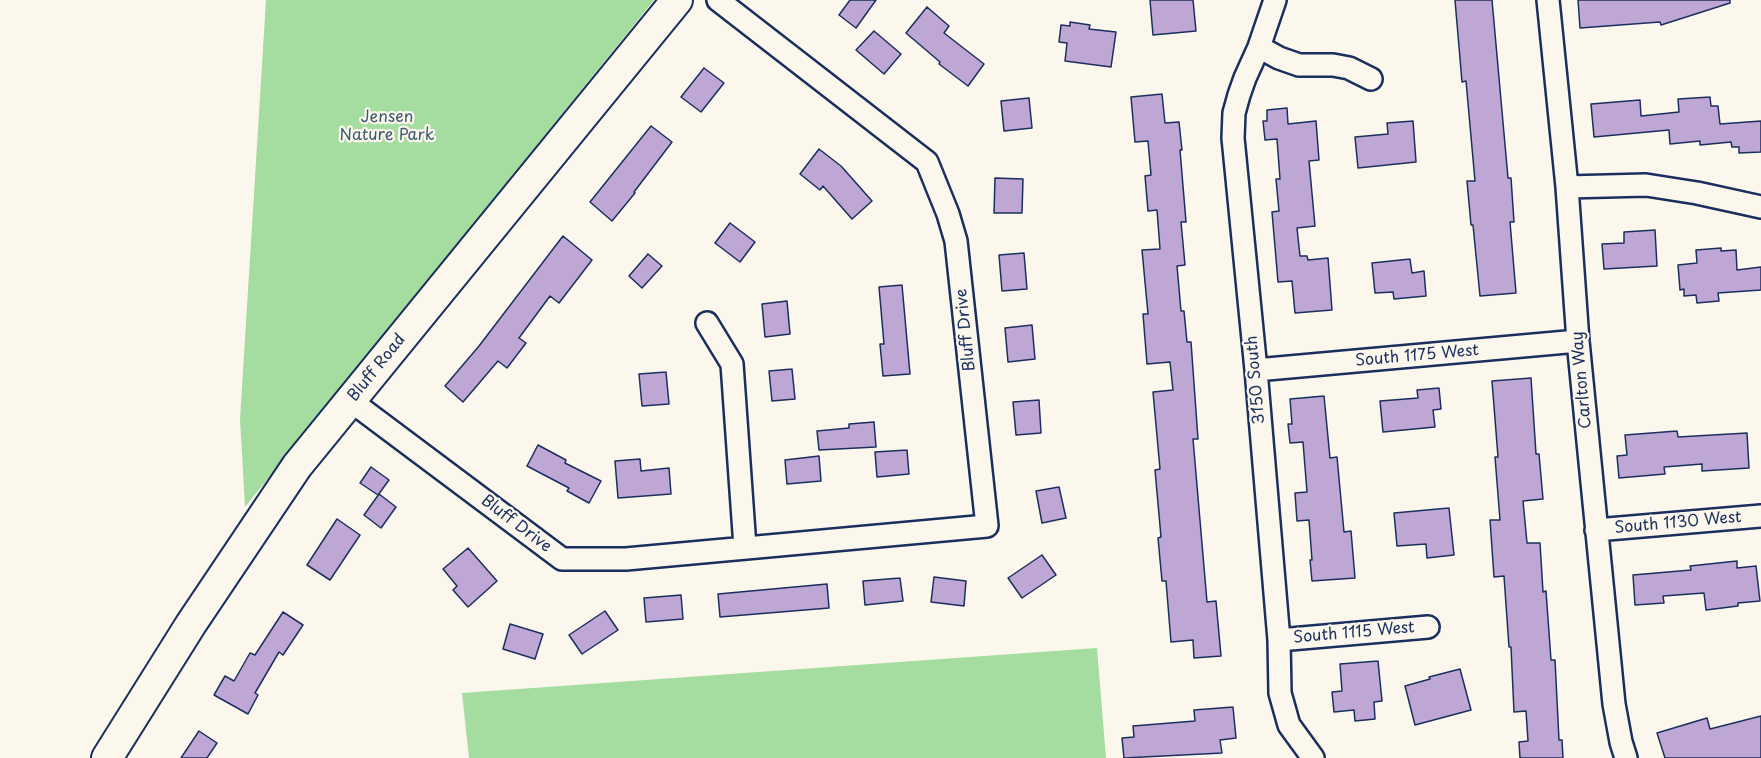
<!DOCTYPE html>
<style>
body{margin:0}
canvas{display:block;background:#fbf7ec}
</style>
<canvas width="1761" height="758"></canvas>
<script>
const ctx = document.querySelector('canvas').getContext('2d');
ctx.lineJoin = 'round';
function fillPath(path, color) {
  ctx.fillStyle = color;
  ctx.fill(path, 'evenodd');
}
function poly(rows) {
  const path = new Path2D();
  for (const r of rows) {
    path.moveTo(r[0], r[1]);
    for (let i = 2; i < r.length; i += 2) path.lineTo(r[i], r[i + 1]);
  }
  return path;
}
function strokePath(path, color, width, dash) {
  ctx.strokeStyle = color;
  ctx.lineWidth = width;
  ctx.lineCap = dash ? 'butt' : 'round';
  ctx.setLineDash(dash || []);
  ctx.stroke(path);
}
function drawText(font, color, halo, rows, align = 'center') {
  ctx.font = font + ' "Playpen Sans",sans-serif';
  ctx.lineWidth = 4.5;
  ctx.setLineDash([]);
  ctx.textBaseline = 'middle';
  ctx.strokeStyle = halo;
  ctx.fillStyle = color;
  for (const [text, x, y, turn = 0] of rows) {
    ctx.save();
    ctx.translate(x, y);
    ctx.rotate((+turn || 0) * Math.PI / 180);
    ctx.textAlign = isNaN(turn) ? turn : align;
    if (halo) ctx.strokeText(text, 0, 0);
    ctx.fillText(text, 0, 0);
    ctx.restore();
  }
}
fillPath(poly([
 [266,0,654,0,245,507,240,419],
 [1097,648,1106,758,469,758,462,693]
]), '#a5dca0');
const building = poly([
 [850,0,876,0,856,28,839,15,850,0],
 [1150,0,1193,0,1196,31,1153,35,1150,0],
 [1455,0,1492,0,1508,178,1511,178,1514,222,1510,222,1516,293,1480,296,1473,225,1471,225,1467,181,1475,181,1466,81,1462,82,1455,0],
 [1578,0,1730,0,1730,3,1661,25,1660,22,1580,28,1578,0],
 [927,7,949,26,944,33,984,64,968,86,939,64,940,62,906,33,927,7],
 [1070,22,1090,25,1089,29,1116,32,1111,67,1065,61,1067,43,1059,42,1061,25,1070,26,1070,22],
 [874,31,901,54,884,74,856,50,874,31],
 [704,68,724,83,701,112,681,97,704,68],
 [1162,94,1165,123,1179,122,1182,150,1180,150,1186,222,1181,222,1185,265,1177,266,1181,311,1184,311,1187,342,1191,342,1198,439,1193,439,1207,602,1216,601,1221,656,1194,658,1193,640,1171,642,1166,581,1162,581,1158,538,1161,537,1155,470,1160,469,1153,392,1173,390,1170,362,1147,364,1143,314,1148,314,1142,250,1160,249,1157,210,1148,211,1145,176,1151,175,1148,141,1135,142,1131,97,1162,94],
 [1710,97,1711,106,1718,106,1720,124,1761,121,1761,152,1739,153,1739,147,1732,147,1731,142,1700,145,1700,141,1670,144,1669,130,1594,137,1591,104,1640,100,1641,116,1679,112,1678,99,1710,97],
 [1029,98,1032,128,1004,131,1001,101,1029,98],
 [1287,108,1288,124,1316,121,1319,160,1309,161,1315,226,1297,228,1300,256,1307,256,1308,260,1328,258,1332,310,1295,313,1292,281,1278,282,1272,212,1279,211,1276,179,1280,179,1277,139,1265,140,1263,121,1267,121,1267,110,1287,108],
 [1413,121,1416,162,1358,168,1355,137,1388,134,1387,123,1413,121],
 [651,126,672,142,634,192,635,193,612,221,590,202,651,126],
 [819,149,841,166,872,201,852,219,823,186,820,190,800,174,819,149],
 [995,178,1023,179,1022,213,994,213,995,178],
 [730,223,755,242,740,262,715,243,730,223],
 [1655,230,1657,266,1604,269,1602,244,1624,243,1624,232,1655,230],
 [563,236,592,260,559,303,550,296,519,338,526,343,507,368,498,361,463,402,445,386,479,346,563,236],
 [1721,248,1721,251,1736,250,1737,270,1761,267,1761,290,1718,293,1719,301,1697,303,1696,295,1684,296,1684,289,1680,290,1678,265,1697,263,1696,250,1721,248],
 [1024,253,1027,289,1002,291,999,255,1024,253],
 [648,254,662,266,642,288,629,276,648,254],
 [1410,259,1412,273,1424,271,1426,296,1394,299,1393,292,1375,293,1372,263,1410,259],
 [902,285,910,374,883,376,880,344,884,344,879,287,902,285],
 [787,301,790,334,765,337,762,304,787,301],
 [1032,325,1035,359,1008,362,1005,328,1032,325],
 [792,369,795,399,772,401,769,371,792,369],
 [666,372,669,404,642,406,639,374,666,372],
 [1531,378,1536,454,1539,454,1543,499,1523,501,1527,543,1540,543,1543,592,1546,591,1551,660,1555,660,1559,740,1562,740,1563,758,1520,758,1519,742,1528,741,1526,711,1514,712,1511,647,1509,647,1504,576,1494,577,1490,520,1500,520,1495,457,1498,457,1492,381,1531,378],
 [1439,388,1441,409,1433,410,1435,427,1383,432,1380,401,1418,398,1417,390,1439,388],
 [1324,396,1330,458,1337,457,1344,532,1351,531,1355,578,1312,581,1310,560,1312,560,1309,520,1297,521,1295,493,1307,492,1303,442,1290,443,1288,424,1292,424,1290,399,1324,396],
 [1039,400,1041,433,1016,435,1013,402,1039,400],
 [874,422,876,447,819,450,817,431,849,428,849,424,874,422],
 [1677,431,1678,437,1747,433,1749,468,1702,471,1702,464,1664,467,1665,474,1619,478,1617,456,1627,455,1625,435,1677,431],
 [538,445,566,460,565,463,601,481,589,503,567,491,569,488,527,466,538,445],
 [907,450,909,474,877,477,875,452,907,450],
 [819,456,821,481,787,484,785,460,819,456],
 [640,459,641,471,669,468,671,494,618,498,615,461,640,459],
 [371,467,389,480,378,495,360,483,371,467],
 [1059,487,1066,518,1042,523,1036,491,1059,487],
 [379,494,396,507,381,528,364,515,379,494],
 [1449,508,1454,555,1427,558,1426,544,1397,546,1394,513,1449,508],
 [337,519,360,535,330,580,307,565,337,519],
 [468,548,497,581,468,607,453,590,457,586,443,569,468,548],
 [1042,555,1056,575,1022,598,1008,578,1042,555],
 [1737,561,1737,568,1756,566,1760,601,1738,603,1738,606,1706,610,1704,593,1663,596,1664,603,1635,605,1633,575,1691,570,1690,566,1737,561],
 [934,577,966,581,964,606,931,602,934,577],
 [900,578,903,601,865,605,863,581,900,578],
 [827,584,829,608,720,617,718,594,827,584],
 [681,595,683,619,646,622,644,598,681,595],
 [605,611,618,630,582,654,569,635,605,611],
 [283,612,303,625,283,655,279,652,255,693,258,695,248,714,214,695,225,676,234,681,250,653,255,655,283,612],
 [510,624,543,634,535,659,503,649,510,624],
 [1378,661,1382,701,1374,702,1375,719,1355,721,1354,710,1334,712,1332,692,1342,691,1340,664,1378,661],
 [1460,669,1471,710,1415,725,1405,686,1430,679,1429,677,1460,669],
 [1233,707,1236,738,1220,740,1222,753,1124,758,1122,738,1134,737,1133,726,1195,721,1194,710,1233,707],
 [1761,716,1761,758,1665,758,1657,733,1707,718,1710,729,1761,716],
 [199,731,217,743,207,758,181,758,199,731]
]);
fillPath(building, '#bfa7d5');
strokePath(building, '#1b2f5e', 1.5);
const minor = poly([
 [1275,0,1259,47,1245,78,1239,95,1234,113,1233,138,1256,370,1279,640,1280,693,1289,725,1313,758],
 [1548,0,1567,187,1578,341,1614,704,1621,742,1626,758],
 [1259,47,1279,58,1299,65,1333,65,1349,68,1371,79],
 [1567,187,1646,185,1697,193,1761,207],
 [707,323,732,364,745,547],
 [1256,370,1578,341],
 [351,401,562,559,626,559,987,526,956,241,948,214,927,162,718,0],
 [1596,530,1761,516],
 [1279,640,1428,627]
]);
const secondary = poly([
 [107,758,191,624,297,466,677,0]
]);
strokePath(minor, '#1b2f5e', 26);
strokePath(secondary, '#1b2f5e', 34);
strokePath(minor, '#fbf7ec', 21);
strokePath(secondary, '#fbf7ec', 30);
drawText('16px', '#3e5a6e', '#fbf7ec', [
 ["Jensen",387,118],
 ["Nature Park",387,136]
]);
drawText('16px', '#1b2f5e', '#fbf7ec', [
 ["Bluff Drive",966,330,-96],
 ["South 1175 West",1417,356,-5],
 ["Bluff Road",377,368,-51],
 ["3150 South",1256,380,-95],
 ["Carlton Way",1582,380,-95],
 ["South 1130 West",1678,523,-5],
 ["Bluff Drive",516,524,37],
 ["South 1115 West",1354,633,-5]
]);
</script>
